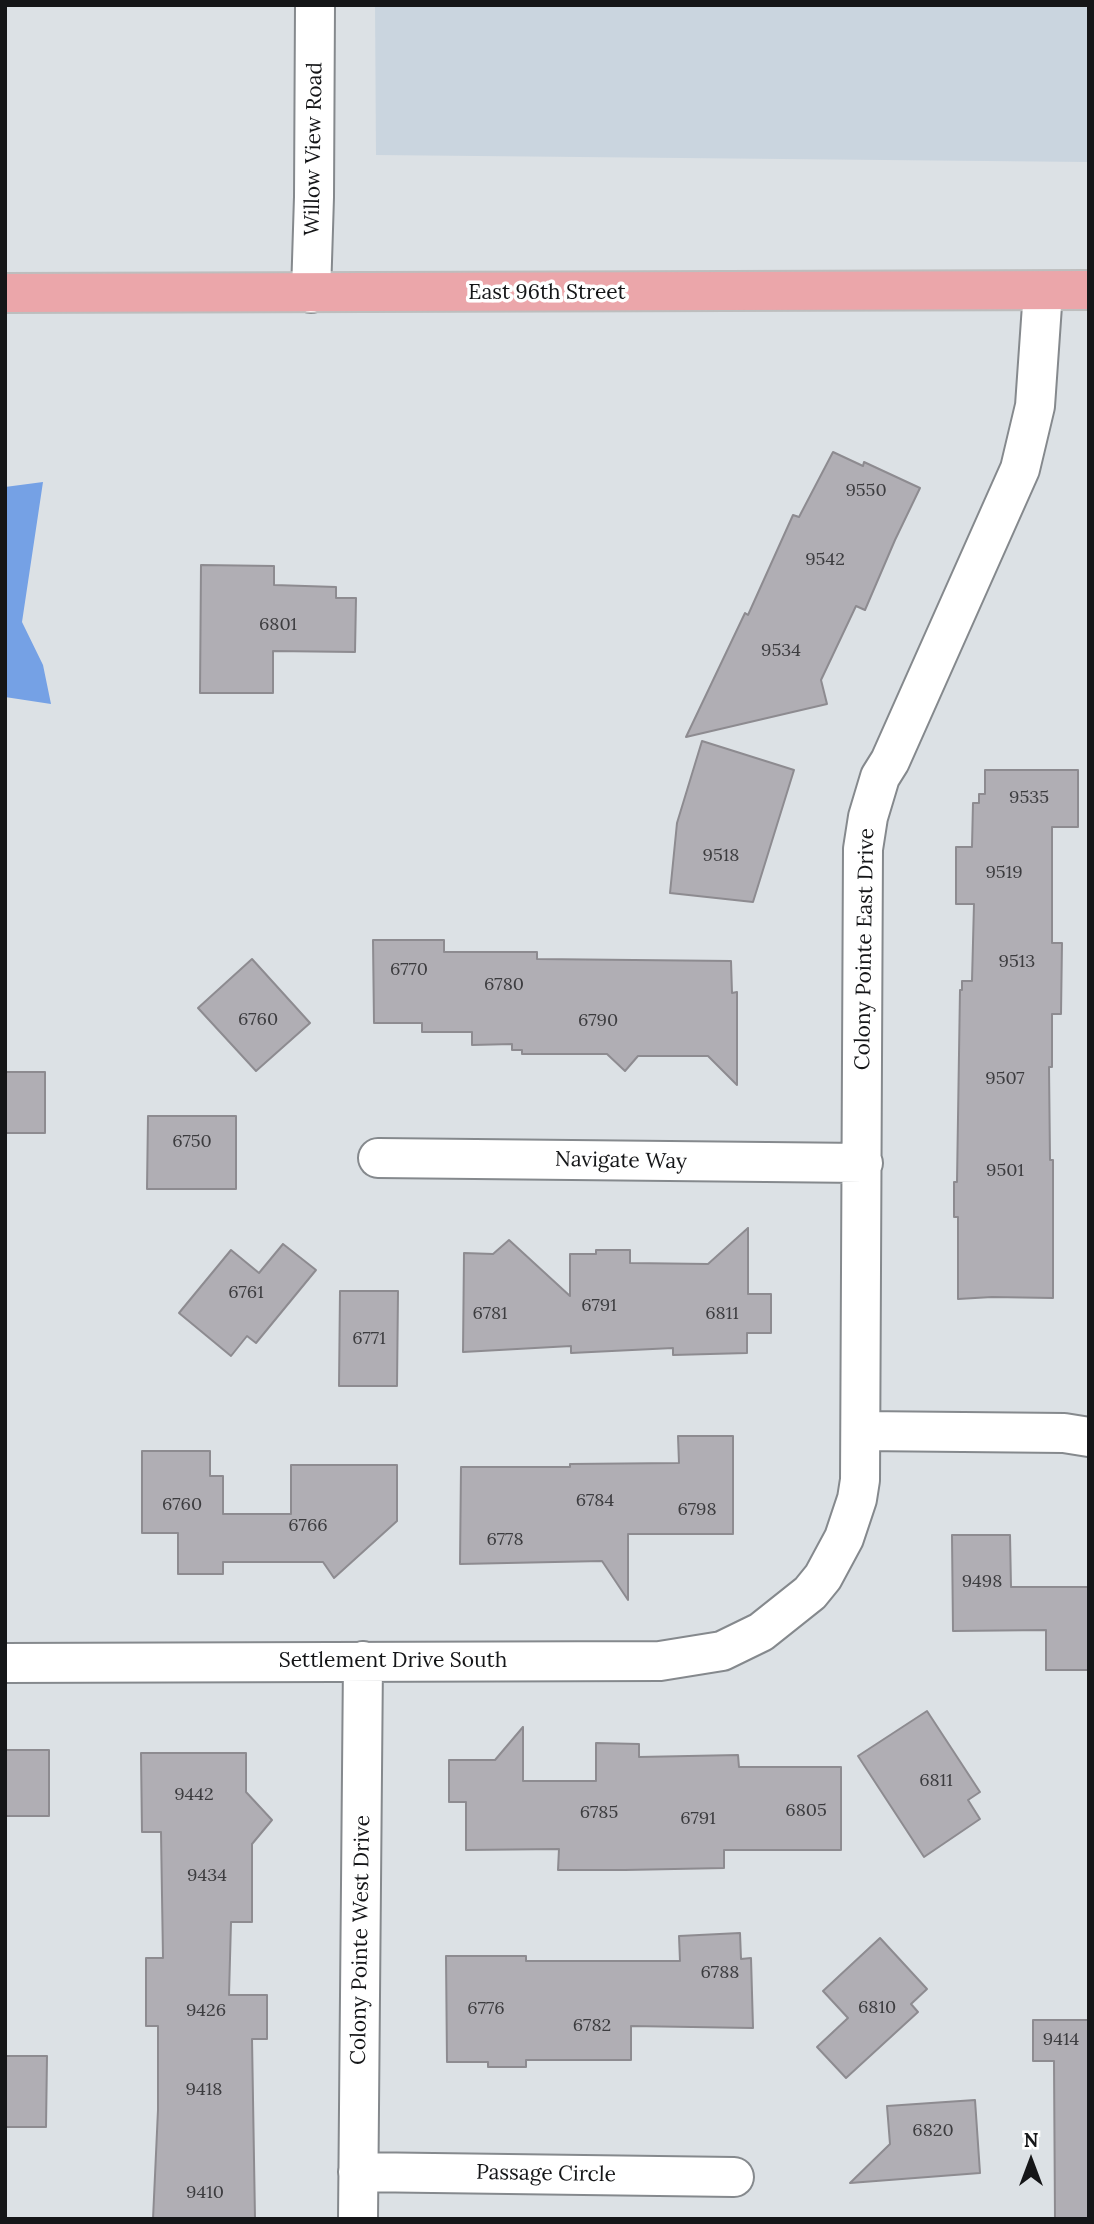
<!DOCTYPE html>
<style>
body{margin:0}
#map{position:relative;width:1094px;height:2224px;overflow:hidden;background:#dce1e5;font-family:Lora,serif}
canvas{display:block}
.frame{position:absolute;inset:0;border:7px solid #151618;pointer-events:none}
.north{position:absolute;left:996px;top:2126px;width:70px;height:70px;-webkit-text-stroke:5px #fff;paint-order:stroke;rotate:0deg;font-size:19px;font-weight:700;line-height:28px;text-align:center;color:#151618}
.north::after{content:'';display:block;margin:auto;width:24px;height:32px;background:#151618;clip-path:polygon(50% 0,100% 100%,50% 72%,0 100%)}
</style>
<div id="map">
<canvas width="1094" height="2224"></canvas>
<div class="frame"></div>
<div class="north">N</div>
</div>
<script>
const ctx = document.querySelector('canvas').getContext('2d');
ctx.lineJoin = 'round';
function fillPath(path, color) {
  ctx.fillStyle = color;
  ctx.fill(path, 'evenodd');
}
function poly(rows) {
  const path = new Path2D();
  for (const r of rows) {
    path.moveTo(r[0], r[1]);
    for (let i = 2; i < r.length; i += 2) path.lineTo(r[i], r[i + 1]);
  }
  return path;
}
function strokePath(path, color, width, dash) {
  ctx.strokeStyle = color;
  ctx.lineWidth = width;
  ctx.lineCap = dash ? 'butt' : 'round';
  ctx.setLineDash(dash || []);
  ctx.stroke(path);
}
function drawText(font, color, halo, rows, align = 'center') {
  ctx.font = font + ' Lora,serif';
  ctx.lineWidth = 7;
  ctx.setLineDash([]);
  ctx.textBaseline = 'middle';
  ctx.strokeStyle = halo;
  ctx.fillStyle = color;
  for (const [text, x, y, turn = 0] of rows) {
    ctx.save();
    ctx.translate(x, y);
    ctx.rotate((+turn || 0) * Math.PI / 180);
    ctx.textAlign = isNaN(turn) ? turn : align;
    if (halo) ctx.strokeText(text, 0, 0);
    ctx.fillText(text, 0, 0);
    ctx.restore();
  }
}
fillPath(poly([
 [375,5,1089,5,1089,162,376,155]
]), '#cad5df');
fillPath(poly([
 [43,482,22,622,43,665,51,704,5,697,5,487]
]), '#75a1e5');
const building = poly([
 [833,452,863,466,864,462,920,488,895,540,865,610,856,606,821,680,827,704,686,737,745,613,748,615,793,515,799,517,833,452],
 [201,565,274,566,274,585,336,587,336,598,356,598,355,652,273,651,273,693,200,693,201,565],
 [702,741,794,770,753,902,670,893,677,823,702,741],
 [985,770,1078,770,1078,827,1052,827,1052,943,1062,943,1061,1014,1052,1014,1052,1067,1049,1067,1050,1160,1053,1160,1053,1298,992,1297,958,1299,958,1217,954,1217,954,1182,957,1182,960,990,962,990,962,981,972,981,974,904,956,904,956,847,972,847,973,803,979,803,979,794,985,794,985,770],
 [373,940,444,940,444,952,537,952,537,959,731,961,732,993,737,992,737,1085,708,1056,638,1056,625,1071,607,1054,522,1054,522,1050,512,1050,512,1044,472,1045,472,1032,422,1032,422,1023,374,1023,373,940],
 [252,959,310,1023,256,1071,198,1008,252,959],
 [5,1072,45,1072,45,1133,5,1133,5,1072],
 [148,1116,236,1116,236,1189,147,1189,148,1116],
 [748,1228,748,1294,771,1294,771,1333,747,1333,747,1353,673,1355,673,1348,571,1353,571,1346,463,1352,464,1253,493,1254,509,1240,570,1296,570,1254,596,1254,596,1250,630,1250,630,1263,708,1264,748,1228],
 [283,1244,316,1270,256,1343,247,1336,231,1356,179,1313,231,1250,259,1273,283,1244],
 [340,1291,398,1291,397,1386,339,1386,340,1291],
 [678,1436,733,1436,733,1534,628,1534,628,1600,602,1561,460,1564,461,1467,570,1467,570,1464,679,1463,678,1436],
 [142,1451,210,1451,210,1476,223,1476,223,1514,291,1514,291,1465,397,1465,397,1521,334,1578,323,1562,223,1562,223,1574,178,1574,178,1533,142,1533,142,1451],
 [952,1535,1010,1535,1011,1587,1089,1587,1089,1670,1046,1670,1046,1630,953,1631,952,1535],
 [927,1711,980,1792,968,1800,980,1819,924,1857,858,1756,927,1711],
 [523,1727,523,1781,596,1781,596,1743,639,1744,639,1757,738,1755,739,1767,841,1767,841,1850,724,1850,724,1868,625,1870,558,1870,559,1849,466,1850,466,1802,449,1802,449,1760,495,1760,523,1727],
 [5,1750,49,1750,49,1816,5,1816,5,1750],
 [141,1753,246,1753,246,1792,272,1820,252,1844,252,1922,231,1922,229,1995,267,1995,267,2039,252,2039,255,2219,153,2219,158,2110,158,2026,146,2026,146,1958,163,1958,161,1832,142,1832,141,1753],
 [740,1933,741,1959,751,1958,753,2028,631,2026,631,2060,526,2060,526,2067,488,2067,488,2062,447,2062,446,1956,526,1956,526,1961,680,1961,679,1936,740,1933],
 [880,1938,927,1989,911,2004,918,2012,846,2078,817,2047,848,2018,823,1991,880,1938],
 [1033,2020,1089,2020,1089,2219,1055,2219,1054,2061,1033,2061,1033,2020],
 [5,2056,47,2056,46,2127,5,2127,5,2056],
 [975,2100,980,2173,850,2183,890,2144,887,2106,975,2100]
]);
fillPath(building, '#b0aeb4');
strokePath(building, '#8d8b90', 2);
const minor = poly([
 [311,293,314,197,315,5],
 [378,1158,863,1163],
 [862,1431,1064,1433,1089,1437],
 [5,1663,660,1661,722,1651,761,1632,810,1593,823,1577,844,1538,857,1499,860,1480,863,849,868,817,880,777,890,761,1020,469,1035,406,1043,291],
 [358,2172,734,2177],
 [358,2219,363,1661]
]);
const major = poly([
 [5,293,1089,290]
]);
strokePath(minor, '#85898d', 42);
strokePath(major, '#bdbebe', 42);
strokePath(minor, '#fff', 38);
strokePath(major, '#eba6aa', 38);
drawText('18px', '#3c3c3f', null, [
 ["9550",866,491],
 ["9542",825,560],
 ["6801",278,625],
 ["9534",781,651],
 ["9535",1029,798],
 ["9518",721,856],
 ["9519",1004,873],
 ["9513",1017,962],
 ["6770",409,970],
 ["6780",504,985],
 ["6760",258,1020],
 ["6790",598,1021],
 ["9507",1005,1079],
 ["6750",192,1142],
 ["9501",1005,1171],
 ["6761",246,1293],
 ["6791",599,1306],
 ["6781",490,1314],
 ["6811",722,1314],
 ["6771",369,1339],
 ["6784",595,1501],
 ["6760",182,1505],
 ["6798",697,1510],
 ["6766",308,1526],
 ["6778",505,1540],
 ["9498",982,1582],
 ["6811",936,1781],
 ["9442",194,1795],
 ["6805",806,1811],
 ["6785",599,1813],
 ["6791",698,1819],
 ["9434",207,1876],
 ["6788",720,1973],
 ["6810",877,2008],
 ["6776",486,2009],
 ["9426",206,2011],
 ["6782",592,2026],
 ["9414",1061,2040],
 ["9418",204,2090],
 ["6820",933,2131],
 ["9410",205,2193]
]);
drawText('21px', '#151618', '#fff', [
 ["Willow View Road",314,149,-89],
 ["East 96th Street",547,293],
 ["Colony Pointe East Drive",865,949,-89],
 ["Navigate Way",621,1161,1],
 ["Settlement Drive South",393,1661],
 ["Colony Pointe West Drive",361,1940,-89],
 ["Passage Circle",546,2174,1]
]);
</script>
